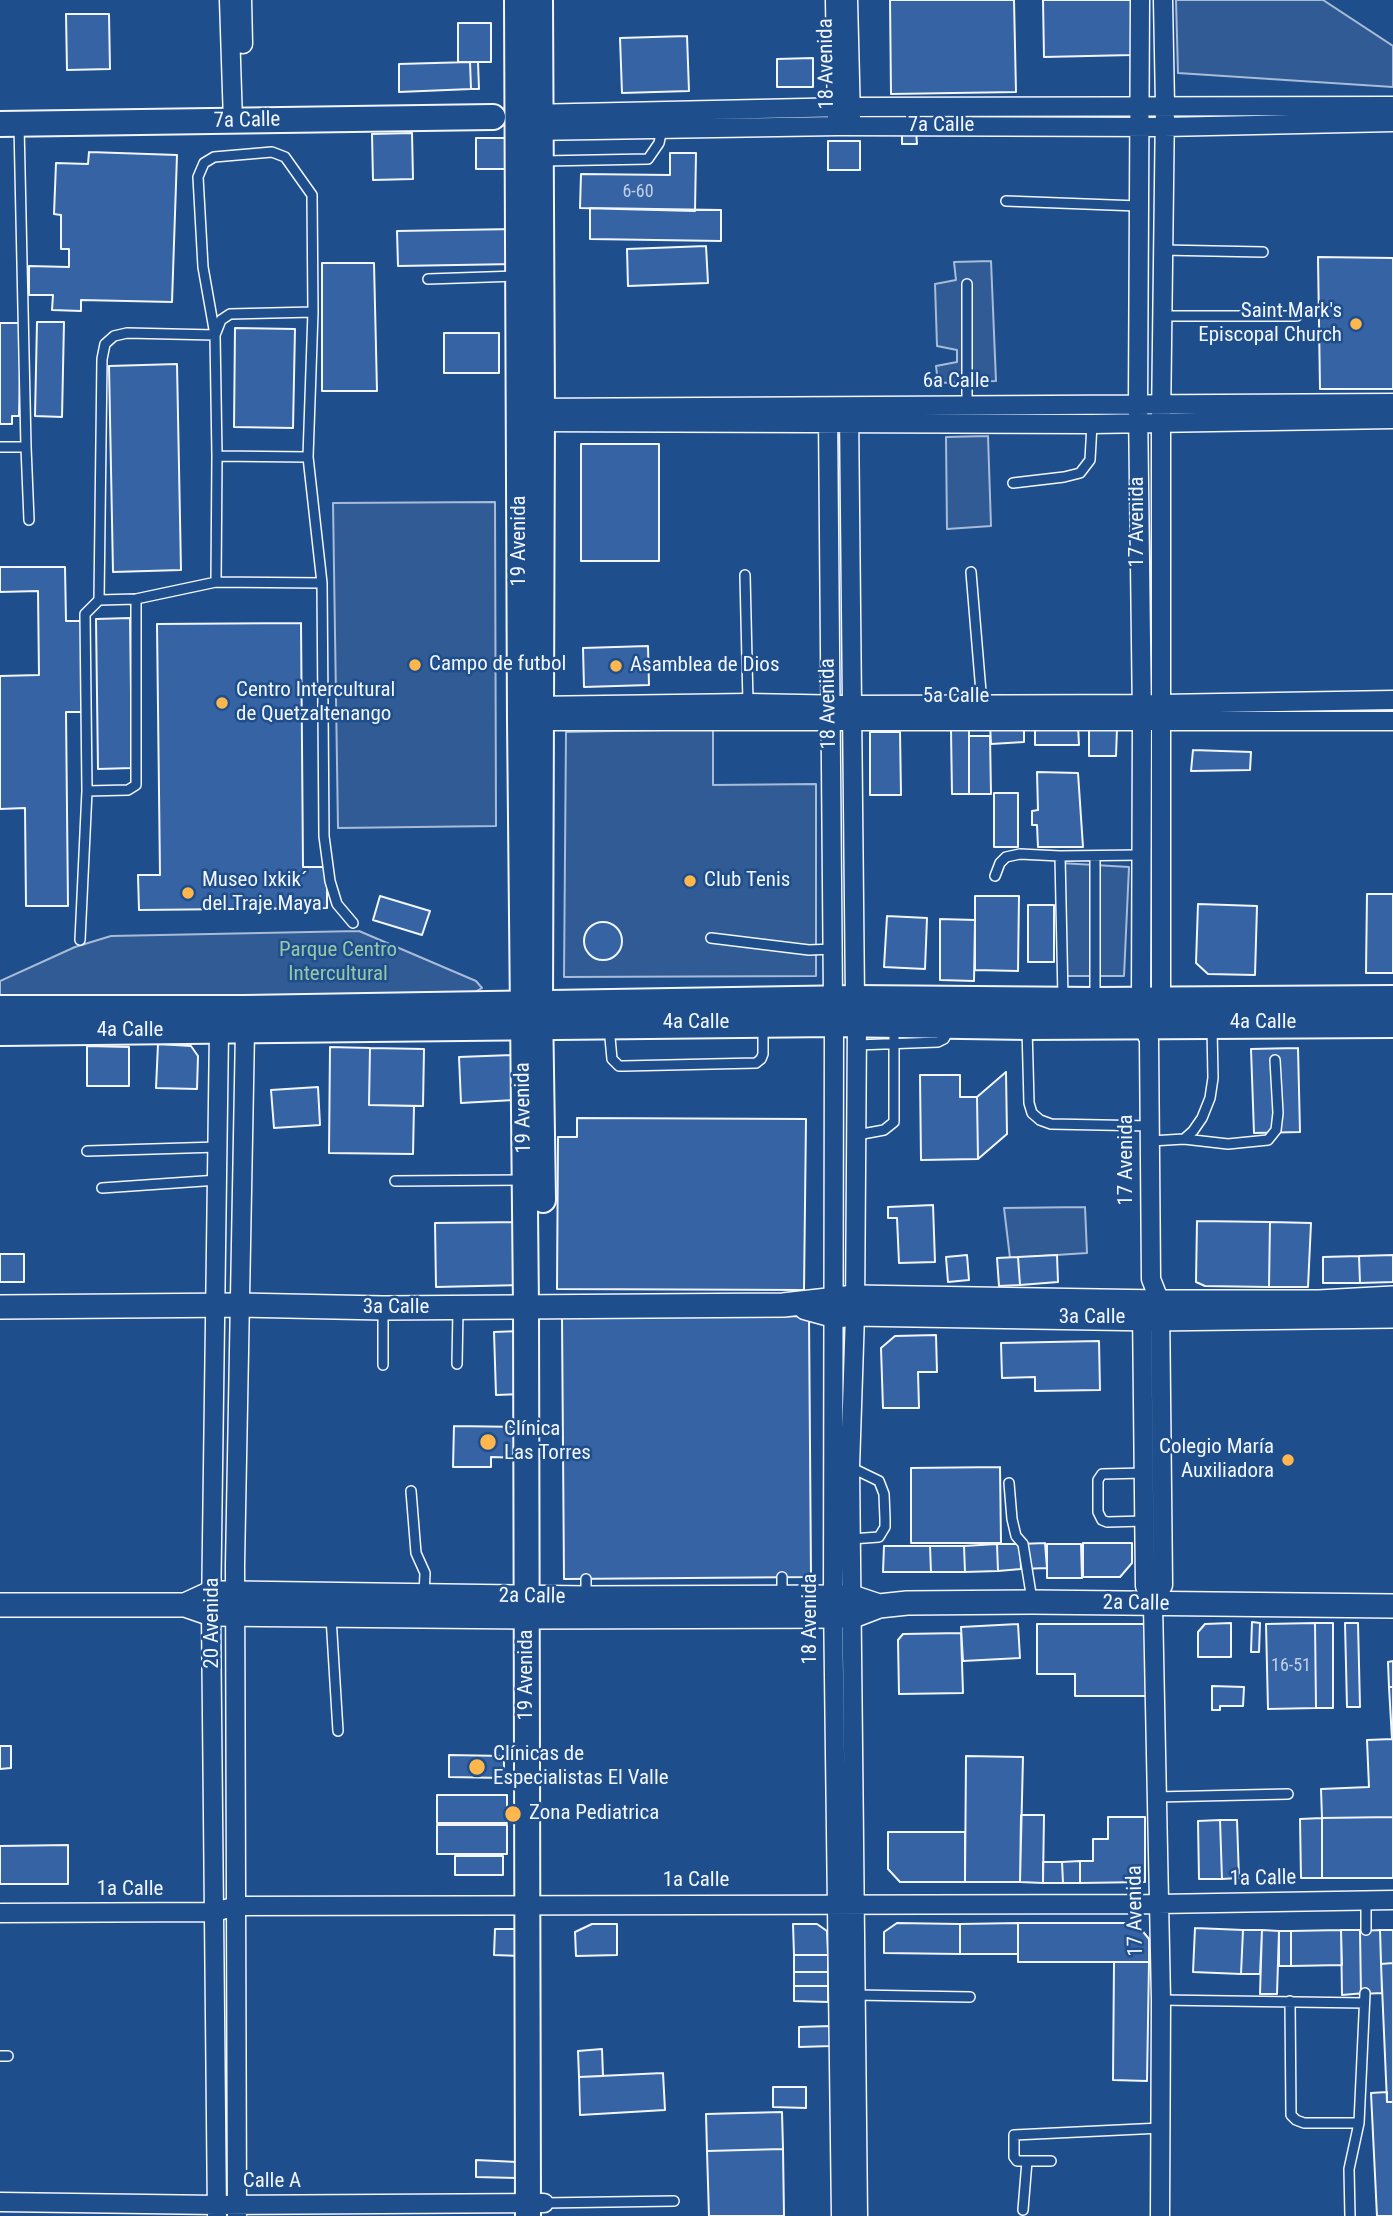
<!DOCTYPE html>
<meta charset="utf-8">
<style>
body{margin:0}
canvas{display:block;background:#1f4e8c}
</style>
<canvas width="1393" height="2216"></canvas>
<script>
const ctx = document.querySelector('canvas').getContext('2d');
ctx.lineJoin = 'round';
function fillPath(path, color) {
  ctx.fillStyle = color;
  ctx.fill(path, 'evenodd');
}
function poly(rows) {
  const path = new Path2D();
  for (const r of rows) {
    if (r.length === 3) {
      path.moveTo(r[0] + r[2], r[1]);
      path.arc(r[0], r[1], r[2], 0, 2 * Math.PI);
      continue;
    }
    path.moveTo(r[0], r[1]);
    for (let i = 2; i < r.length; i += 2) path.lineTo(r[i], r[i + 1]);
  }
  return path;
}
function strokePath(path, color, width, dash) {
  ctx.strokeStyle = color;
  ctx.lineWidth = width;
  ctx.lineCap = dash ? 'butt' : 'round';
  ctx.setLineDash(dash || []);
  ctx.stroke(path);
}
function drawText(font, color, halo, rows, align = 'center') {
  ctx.font = font + ' "Roboto Condensed",sans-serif';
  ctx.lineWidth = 5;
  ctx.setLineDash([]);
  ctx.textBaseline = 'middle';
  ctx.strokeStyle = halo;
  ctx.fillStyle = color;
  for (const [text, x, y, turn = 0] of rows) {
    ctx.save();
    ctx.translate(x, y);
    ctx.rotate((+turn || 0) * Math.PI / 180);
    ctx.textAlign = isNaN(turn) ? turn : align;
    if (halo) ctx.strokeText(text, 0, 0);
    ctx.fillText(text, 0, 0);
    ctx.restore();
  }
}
const built = poly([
 [1176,0,1323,0,1393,46,1393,87,1178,73,1176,0],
 [991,261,996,381,938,383,936,366,957,362,957,350,937,346,935,284,956,280,954,262,991,261],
 [988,436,991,526,947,529,946,437,988,436],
 [495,502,496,826,338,828,333,503,495,502],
 [713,729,713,785,816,784,816,976,564,977,566,732,713,729],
 [1060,863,1129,867,1124,976,1063,976,1060,863],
 [359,931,476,981,482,988,473,993,191,998,0,996,0,981,75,947,111,936,359,931],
 [1085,1207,1087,1253,1010,1258,1004,1208,1085,1207]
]);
fillPath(built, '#305b95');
strokePath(built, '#a8bbd7', 2);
const building = poly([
 [890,0,1014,0,1016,92,891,94,890,0],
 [1043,0,1131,0,1132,55,1044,57,1043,0],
 [66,14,109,14,110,69,67,70,66,14],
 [458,23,491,23,491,62,458,62,458,23],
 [687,36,689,91,622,93,620,38,687,36],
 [813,58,813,87,777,87,777,59,813,58],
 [470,62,478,62,479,89,471,89,470,62],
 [470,62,471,89,399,92,399,64,470,62],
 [902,131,916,131,917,144,902,144,902,131],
 [412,133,413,179,373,180,372,134,412,133],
 [476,138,509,138,517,169,476,169,476,138],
 [828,141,860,141,860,170,828,170,828,141],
 [89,152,177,155,172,302,81,300,81,311,52,310,53,295,29,295,29,266,69,267,69,249,61,249,61,215,54,214,56,163,88,164,89,152],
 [670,153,696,153,695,211,580,208,581,174,670,175,670,153],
 [590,208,721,210,721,241,590,239,590,208],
 [515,229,515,264,398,266,397,231,515,229],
 [706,246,708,283,628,286,627,249,706,246],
 [1318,257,1393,258,1393,389,1320,389,1318,257],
 [322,263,374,263,377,391,322,391,322,263],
 [37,322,64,322,62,417,35,416,37,322],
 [0,323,21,323,19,416,12,416,12,424,0,424,0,323],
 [235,328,295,329,293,428,234,427,235,328],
 [444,333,499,333,499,373,444,373,444,333],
 [177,364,181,570,113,572,109,366,177,364],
 [581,444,659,444,659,561,581,561,581,444],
 [0,567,65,567,66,621,81,621,82,712,66,712,68,906,26,906,25,808,0,809,0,676,39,675,38,591,0,592,0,567],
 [130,618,132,768,98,769,96,619,130,618],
 [301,623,303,867,327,867,327,908,139,910,138,875,160,875,157,624,301,623],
 [648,646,649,685,584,687,583,648,648,646],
 [1024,723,1024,742,991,744,990,724,1024,723],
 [1035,725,1078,725,1079,745,1035,745,1035,725],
 [1117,728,1116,756,1089,756,1089,729,1117,728],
 [951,730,969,730,969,794,952,794,951,730],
 [870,732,900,732,901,795,870,795,870,732],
 [969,736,990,736,991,794,969,794,969,736],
 [1193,750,1251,752,1250,770,1191,771,1193,750],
 [1037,772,1078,773,1083,847,1038,847,1037,825,1032,825,1032,811,1038,810,1037,772],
 [994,793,1018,793,1018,847,994,847,994,793],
 [1367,894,1393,894,1393,973,1366,973,1367,894],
 [380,896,430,911,422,935,373,920,380,896],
 [975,896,1019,896,1018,971,975,970,975,896],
 [1198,904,1257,906,1255,975,1208,974,1196,963,1198,904],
 [1028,905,1054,905,1054,962,1028,962,1028,905],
 [887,916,927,918,925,969,884,967,887,916],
 [940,919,975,920,974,981,940,980,940,919],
 [603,941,19],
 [158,1044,191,1046,198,1056,197,1089,156,1088,158,1044],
 [87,1046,129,1047,129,1086,87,1086,87,1046],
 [330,1047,370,1048,369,1105,414,1106,413,1154,329,1153,330,1047],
 [370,1048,424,1049,423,1106,369,1105,370,1048],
 [1298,1048,1300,1132,1254,1133,1251,1049,1298,1048],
 [512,1055,514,1100,461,1103,459,1057,512,1055],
 [1006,1072,1007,1134,978,1159,977,1097,1006,1072],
 [920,1075,960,1075,960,1097,977,1097,978,1159,921,1160,920,1075],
 [318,1087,320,1125,274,1128,271,1090,318,1087],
 [577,1118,806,1119,804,1290,557,1289,558,1137,577,1137,577,1118],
 [933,1205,935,1262,899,1263,897,1218,888,1218,888,1207,933,1205],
 [1197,1221,1270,1222,1269,1287,1205,1286,1196,1282,1197,1221],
 [521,1222,522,1285,436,1287,435,1223,521,1222],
 [1270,1222,1311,1223,1308,1287,1269,1287,1270,1222],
 [0,1254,24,1254,24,1282,0,1282,0,1254],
 [967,1255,969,1280,948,1282,946,1257,967,1255],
 [1057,1255,1058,1282,1020,1285,1018,1257,1057,1255],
 [1393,1255,1393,1282,1360,1283,1359,1256,1393,1255],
 [1359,1256,1360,1283,1323,1283,1323,1257,1359,1256],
 [1018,1257,1020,1285,999,1286,997,1258,1018,1257],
 [809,1316,811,1577,564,1579,562,1318,809,1316],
 [520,1331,522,1394,496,1395,494,1332,520,1331],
 [936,1335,937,1372,918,1372,919,1408,883,1408,881,1348,895,1336,936,1335],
 [1099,1341,1100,1390,1035,1391,1035,1377,1002,1378,1001,1343,1099,1341],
 [454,1426,523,1427,523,1458,491,1457,491,1467,453,1467,454,1426],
 [1000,1467,1001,1543,911,1543,911,1468,1000,1467],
 [1045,1543,1047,1568,1021,1569,1020,1544,1045,1543],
 [1083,1543,1132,1543,1132,1563,1120,1577,1083,1577,1083,1543],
 [997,1544,998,1571,965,1572,964,1546,997,1544],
 [997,1544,1020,1544,1021,1569,998,1571,997,1544],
 [1047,1544,1081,1544,1082,1578,1047,1578,1047,1544],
 [884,1546,930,1546,931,1572,883,1572,884,1546],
 [930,1546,964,1546,965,1572,931,1572,930,1546],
 [1252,1622,1260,1623,1259,1652,1251,1652,1252,1622],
 [1231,1623,1231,1657,1198,1657,1198,1632,1205,1624,1231,1623],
 [1315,1623,1316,1708,1268,1709,1266,1624,1315,1623],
 [1315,1623,1333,1623,1333,1708,1316,1708,1315,1623],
 [1345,1623,1358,1623,1360,1707,1347,1707,1345,1623],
 [1018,1624,1020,1658,963,1661,961,1627,1018,1624],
 [1037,1624,1148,1624,1148,1696,1075,1696,1075,1674,1037,1674,1037,1624],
 [961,1633,963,1693,899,1694,898,1640,903,1634,961,1633],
 [1393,1661,1393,1687,1389,1687,1388,1662,1393,1661],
 [1212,1686,1244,1687,1243,1706,1220,1706,1220,1710,1212,1710,1212,1686],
 [1389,1687,1393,1687,1393,1817,1322,1818,1321,1789,1369,1787,1367,1740,1392,1739,1389,1687],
 [0,1746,11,1746,11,1768,0,1769,0,1746],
 [449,1755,504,1756,504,1778,449,1777,449,1755],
 [966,1756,1023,1757,1020,1882,965,1882,966,1756],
 [437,1795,507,1795,507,1823,437,1823,437,1795],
 [1021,1815,1044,1815,1043,1883,1020,1882,1021,1815],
 [1108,1817,1145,1817,1145,1882,1080,1883,1080,1861,1093,1861,1093,1839,1108,1839,1108,1817],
 [1393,1817,1393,1878,1322,1878,1322,1818,1393,1817],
 [1322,1818,1322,1878,1301,1878,1300,1819,1322,1818],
 [1220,1820,1222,1879,1199,1879,1198,1821,1220,1820],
 [1220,1820,1237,1820,1239,1878,1222,1879,1220,1820],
 [437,1825,507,1825,507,1854,437,1854,437,1825],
 [888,1832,965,1832,965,1882,900,1882,888,1869,888,1832],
 [68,1845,68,1884,0,1884,0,1846,68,1845],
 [455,1856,503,1856,503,1875,455,1875,455,1856],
 [1080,1861,1080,1883,1063,1883,1062,1862,1080,1861],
 [1043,1862,1062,1862,1063,1883,1043,1883,1043,1862],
 [897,1923,960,1924,960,1954,884,1953,884,1932,897,1923],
 [1018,1923,1136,1923,1149,1939,1149,1962,1018,1962,1018,1923],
 [1018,1923,1018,1954,960,1954,960,1924,1018,1923],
 [592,1924,617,1924,617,1955,576,1956,575,1932,592,1924],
 [793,1924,817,1924,827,1931,828,1955,794,1955,793,1924],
 [1195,1928,1243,1930,1241,1974,1193,1972,1195,1928],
 [495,1929,522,1929,521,1956,494,1955,495,1929],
 [1243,1930,1262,1930,1260,1974,1241,1974,1243,1930],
 [1262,1930,1279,1931,1277,1994,1260,1994,1262,1930],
 [1341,1930,1366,1930,1360,1931,1361,1994,1365,1993,1342,1995,1341,1930],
 [1341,1930,1342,1965,1291,1966,1291,1931,1341,1930],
 [1380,1930,1393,1930,1393,1963,1381,1964,1380,1930],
 [1380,1930,1382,1993,1361,1994,1360,1931,1380,1930],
 [1279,1931,1291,1931,1291,1966,1279,1966,1279,1931],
 [794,1955,828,1955,828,1972,794,1972,794,1955],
 [1114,1962,1149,1962,1147,2081,1113,2080,1114,1962],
 [1393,1963,1393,2102,1387,2102,1381,1964,1393,1963],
 [794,1972,828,1972,828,1986,794,1986,794,1972],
 [794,1986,828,1986,828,2002,794,2001,794,1986],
 [831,2026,831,2046,799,2047,799,2027,831,2026],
 [602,2049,603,2076,579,2077,578,2051,602,2049],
 [663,2073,665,2110,580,2115,579,2077,663,2073],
 [773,2087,806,2087,806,2108,773,2107,773,2087],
 [1387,2092,1387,2102,1393,2102,1393,2216,1377,2216,1371,2093,1387,2092],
 [782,2112,783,2149,707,2151,706,2114,782,2112],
 [783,2149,784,2216,709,2216,707,2151,783,2149],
 [476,2160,517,2162,516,2178,476,2177,476,2160]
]);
fillPath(building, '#3563a3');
strokePath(building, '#f2f6ff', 2);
const service = poly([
 [19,125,26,447],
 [543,161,648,159,659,143,662,129],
 [1006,201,1138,206],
 [1162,250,1263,252],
 [428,279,517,276],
 [967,284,967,407],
 [1161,316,1297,316],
 [0,447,26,447,29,520],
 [217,456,216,582,322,583],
 [308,457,217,456,215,335,203,267,198,177,204,163,214,157,272,152,285,157,312,195,313,312,308,457,322,583,324,836,330,881,337,904,353,923],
 [1013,483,1064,477,1080,473,1090,460,1092,424],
 [971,572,982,704],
 [745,575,748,703],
 [99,600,136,599,216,582],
 [87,791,128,790,136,785,136,599],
 [1060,856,1063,998],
 [1095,856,1095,1000],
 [995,876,1000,863,1006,857,1020,854,1060,856,1140,855],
 [711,938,809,950,833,949],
 [80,940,87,791,85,614,99,600,102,359,105,344,114,336,127,333,215,335,221,320,230,314,313,312],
 [609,1027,612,1059,619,1066,624,1066,756,1063,761,1059,763,1054,763,1025],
 [1027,1028,1029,1103,1032,1113,1040,1120,1051,1124,1151,1126],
 [857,1045,938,1042,944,1039,950,1028],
 [857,1135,884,1130,894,1122,894,1025],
 [1184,1139,1228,1144,1268,1140,1276,1130,1278,1113,1275,1060],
 [1151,1141,1184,1139,1193,1131,1202,1118,1210,1098,1213,1078,1212,1028],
 [87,1151,218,1147],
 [395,1181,523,1180],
 [102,1188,218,1180],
 [457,1364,458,1310],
 [383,1365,383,1310],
 [850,1467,879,1481,884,1494,885,1519,885,1527,879,1537,851,1539],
 [1145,1473,1102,1474,1098,1480,1098,1512,1102,1520,1107,1522,1145,1521],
 [1009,1483,1012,1519,1016,1536,1023,1544,1032,1600],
 [411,1491,416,1553,425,1573,424,1595],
 [586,1596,586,1579],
 [782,1596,782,1577],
 [331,1617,338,1731],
 [1156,1797,1288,1794],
 [1366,1930,1366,1900],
 [855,1995,970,1997],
 [1161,2000,1364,2003],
 [1290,2001,1291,2115,1296,2120,1304,2123,1359,2123,1349,2169,1350,2216],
 [0,2056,8,2056],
 [1359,2123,1365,1993],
 [1051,2161,1017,2161,1014,2157,1014,2135,1161,2128],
 [544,2203,674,2201],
 [1023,2210,1027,2161]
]);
const minor = poly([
 [229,0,233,122],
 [242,0,243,44],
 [835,0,837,119],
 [848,0,851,119],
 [1140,0,1138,405,1142,720,1141,1001,1142,1024,1149,1040,1151,1279,1160,1302,1163,1585,1153,1605],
 [529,114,850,107,1393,106],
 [531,131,838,126,1164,127,1393,122],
 [532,408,1393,403],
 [849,412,855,1000],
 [828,414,833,1001],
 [532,422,1092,424,1393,419],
 [532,706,748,703,851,705,1161,704,1393,700],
 [532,721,1393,721],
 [1161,1009,1161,423,1165,105,1163,0],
 [834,1022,833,1598,841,2216],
 [857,1023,855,1314,850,1467,858,2216],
 [1142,1309,1145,1586,1153,1605,1161,2000,1160,2216],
 [0,1913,214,1912,237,1906,1158,1904,1393,1900],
 [0,2202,217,2205,544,2203],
 [217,2216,211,1614,219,1030],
 [237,2216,235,1565,245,1030]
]);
const tertiary = poly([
 [0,1307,240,1305,383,1308,783,1305,855,1297,1160,1302,1319,1302,1393,1298],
 [806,1308,835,1316,855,1314,1153,1319,1393,1316],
 [0,1605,185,1605,211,1614,527,1617,853,1616,879,1606,907,1603,1032,1602,1393,1606],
 [185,1605,211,1593,235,1593,586,1598,852,1597,879,1606]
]);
const secondary = poly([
 [517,0,520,721,526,1307,528,2216],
 [540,0,542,408,540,1005,543,1200],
 [0,124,493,117]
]);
const primary = poly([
 [0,1010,244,1010,855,1000,1095,1002,1393,1000],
 [0,1031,834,1022,1027,1025,1393,1023]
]);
strokePath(service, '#f2f6ff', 12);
strokePath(minor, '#f2f6ff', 21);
strokePath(tertiary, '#f2f6ff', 26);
strokePath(secondary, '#f2f6ff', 28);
strokePath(primary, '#f2f6ff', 32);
strokePath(service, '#1f4e8c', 9);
strokePath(minor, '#1f4e8c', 18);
strokePath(tertiary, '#1f4e8c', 23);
strokePath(secondary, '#1f4e8c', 24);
strokePath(primary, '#1f4e8c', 28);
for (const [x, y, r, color] of [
 [1356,324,7,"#ffb74d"],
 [415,665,7,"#ffb74d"],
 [616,666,7,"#ffb74d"],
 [222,703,7,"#ffb74d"],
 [690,881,7,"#ffb74d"],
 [188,893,7,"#ffb74d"],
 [488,1442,9,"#ffb74d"],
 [1288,1460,7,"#ffb74d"],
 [477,1767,9,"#ffb74d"],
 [513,1814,9,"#ffb74d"]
]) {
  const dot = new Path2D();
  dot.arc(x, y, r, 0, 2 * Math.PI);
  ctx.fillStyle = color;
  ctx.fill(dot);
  strokePath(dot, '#1f4e8c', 2.5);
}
drawText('18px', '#c3d1e8', null, [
 ["6-60",638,192],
 ["16-51",1291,1666]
]);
drawText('21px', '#f2f6ff', '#1f4e8c', [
 ["18 Avenida",827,64,-91],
 ["7a Calle",247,121,-1],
 ["7a Calle",941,126],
 ["6a Calle",956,382],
 ["17 Avenida",1138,522,-90],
 ["19 Avenida",520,541,-90],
 ["5a Calle",956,697],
 ["18 Avenida",829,704,-91],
 ["4a Calle",696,1023],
 ["4a Calle",1263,1023],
 ["4a Calle",130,1031],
 ["19 Avenida",524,1108,-91],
 ["17 Avenida",1127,1160,-90],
 ["3a Calle",396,1308],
 ["3a Calle",1092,1318],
 ["2a Calle",532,1597,1],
 ["2a Calle",1136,1604,1],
 ["18 Avenida",811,1619,-90],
 ["20 Avenida",213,1623,-90],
 ["19 Avenida",527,1675,-90],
 ["1a Calle",1263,1879,-1],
 ["1a Calle",696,1881],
 ["1a Calle",130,1890],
 ["17 Avenida",1136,1911,-91],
 ["Calle A",272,2182]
]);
drawText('21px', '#f2f6ff', '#1f4e8c', [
 ["Saint Mark's",1342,312,"right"],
 ["Episcopal Church",1342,336,"right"],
 ["Campo de futbol",429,665],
 ["Asamblea de Dios",630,666],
 ["Centro Intercultural",236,691],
 ["de Quetzaltenango",236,715],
 ["Museo Ixkik´",202,881],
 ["del Traje Maya",202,905],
 ["Club Tenis",704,881],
 ["Clínica",504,1430],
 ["Las Torres",504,1454],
 ["Colegio María",1274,1448,"right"],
 ["Auxiliadora",1274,1472,"right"],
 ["Clínicas de",493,1755],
 ["Especialistas El Valle",493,1779],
 ["Zona Pediatrica",529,1814]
], 'left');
drawText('21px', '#97c8a6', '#1f4e8c', [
 ["Parque Centro",338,951],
 ["Intercultural",338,975]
]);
</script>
